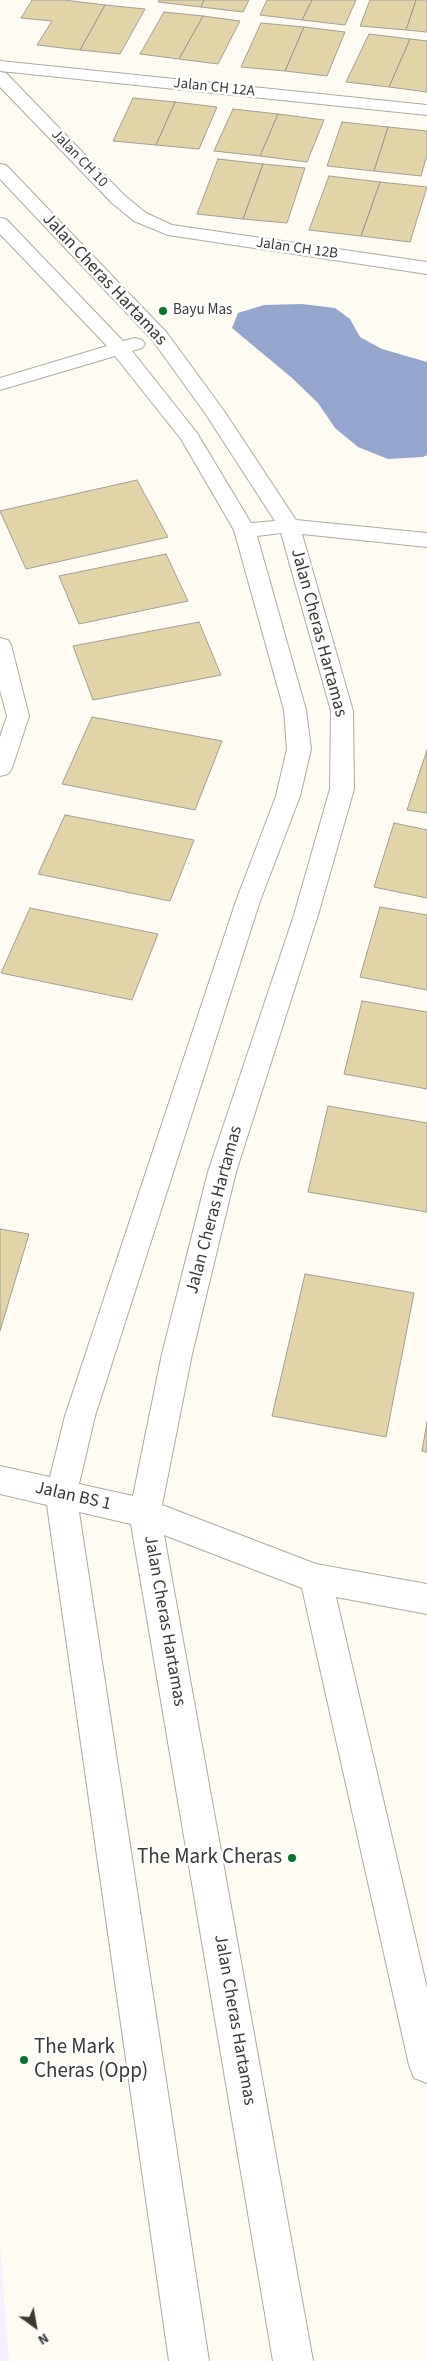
<!DOCTYPE html>
<style>
body{margin:0}
#map{position:relative;width:427px;height:2361px;overflow:hidden;background:#fefbf2;font-family:"Source Sans 3",sans-serif}
canvas{display:block}
.north{position:absolute;left:10px;top:2301px;width:50px;height:50px;-webkit-text-stroke:4px #fff;paint-order:stroke;rotate:148deg;font-size:14px;font-weight:700;line-height:20px;text-align:center;color:#3b3935}
.north::after{content:'';display:block;margin:auto;width:18px;height:22px;background:#3b3935;clip-path:polygon(50% 0,100% 100%,50% 72%,0 100%)}
</style>
<div id="map">
<canvas width="427" height="2361"></canvas>
<div class="north">N</div>
</div>
<script>
const ctx = document.querySelector('canvas').getContext('2d');
ctx.lineJoin = 'round';
function fillPath(path, color) {
  ctx.fillStyle = color;
  ctx.fill(path, 'evenodd');
}
function poly(rows) {
  const path = new Path2D();
  for (const r of rows) {
    path.moveTo(r[0], r[1]);
    for (let i = 2; i < r.length; i += 2) path.lineTo(r[i], r[i + 1]);
  }
  return path;
}
function strokePath(path, color, width, dash) {
  ctx.strokeStyle = color;
  ctx.lineWidth = width;
  ctx.lineCap = dash ? 'butt' : 'round';
  ctx.setLineDash(dash || []);
  ctx.stroke(path);
}
function drawText(font, color, halo, rows, align = 'center') {
  ctx.font = font + ' "Source Sans 3",sans-serif';
  ctx.lineWidth = 5;
  ctx.setLineDash([]);
  ctx.textBaseline = 'middle';
  ctx.strokeStyle = halo;
  ctx.fillStyle = color;
  for (const [text, x, y, turn = 0] of rows) {
    ctx.save();
    ctx.translate(x, y);
    ctx.rotate((+turn || 0) * Math.PI / 180);
    ctx.textAlign = isNaN(turn) ? turn : align;
    if (halo) ctx.strokeText(text, 0, 0);
    ctx.fillText(text, 0, 0);
    ctx.restore();
  }
}
fillPath(poly([
 [0,2243,9,2361,0,2361]
]), '#f3effc');
fillPath(poly([
 [302,304,335,308,350,319,360,337,382,349,427,362,427,455,423,457,388,459,358,447,335,428,318,403,292,378,232,328,238,313,264,305]
]), '#94a6cd');
const building = poly([
 [32,0,64,0,105,5,80,50,37,45,52,21,21,18,32,0],
 [159,0,204,0,201,7,158,2,159,0],
 [204,0,249,0,243,12,201,7,204,0],
 [267,0,312,0,302,20,260,15,267,0],
 [312,0,356,0,345,25,302,20,312,0],
 [370,0,416,0,406,30,360,26,370,0],
 [416,0,427,0,427,32,406,30,416,0],
 [105,5,145,9,120,54,80,50,105,5],
 [164,12,203,16,179,59,140,54,164,12],
 [203,16,240,21,218,64,179,59,203,16],
 [261,23,304,27,285,71,241,67,261,23],
 [304,27,345,32,327,76,285,71,304,27],
 [369,34,410,39,389,87,346,82,369,34],
 [410,39,427,41,427,92,389,87,410,39],
 [133,98,175,102,156,145,113,141,133,98],
 [175,102,217,107,199,149,156,145,175,102],
 [233,109,278,114,260,156,214,151,233,109],
 [278,114,324,120,307,162,260,156,278,114],
 [342,122,388,127,374,171,327,166,342,122],
 [388,127,427,131,427,155,421,176,374,171,388,127],
 [218,159,263,164,243,219,197,214,218,159],
 [263,164,305,168,287,223,243,219,263,164],
 [329,176,380,182,361,236,309,230,329,176],
 [380,182,427,187,410,242,361,236,380,182],
 [137,480,168,537,26,569,0,511,137,480],
 [166,554,188,601,79,624,59,576,166,554],
 [199,622,221,675,93,700,73,646,199,622],
 [92,717,222,741,195,810,62,784,92,717],
 [427,750,427,813,407,810,427,750],
 [65,815,194,840,170,901,38,874,65,815],
 [394,823,427,830,427,898,374,887,394,823],
 [380,907,427,915,427,990,360,977,380,907],
 [30,908,158,934,132,1000,1,973,30,908],
 [362,1001,427,1012,427,1089,344,1074,362,1001],
 [328,1106,427,1123,427,1212,308,1192,328,1106],
 [0,1229,29,1234,0,1331,0,1229],
 [305,1274,414,1293,386,1437,272,1416,305,1274],
 [427,1422,427,1452,422,1451,427,1422]
]);
fillPath(building, '#e3d4a8');
strokePath(building, '#a29e94', 1);
const minor = poly([
 [0,61,427,105,427,115,0,71,0,61],
 [0,72,6,73,124,195,146,213,172,225,427,262,427,274,168,235,134,221,112,203,0,87,0,72],
 [0,164,6,165,167,333,224,411,296,520,427,533,427,547,302,534,353,711,354,789,318,915,236,1172,192,1354,162,1505,316,1564,427,1584,427,1614,336,1597,427,1988,427,2083,414,2078,409,2065,302,1588,164,1535,313,2361,273,2361,131,1524,79,1512,209,2361,169,2361,47,1505,0,1494,0,1466,50,1477,65,1416,236,901,276,796,287,749,284,710,234,530,181,439,115,356,0,390,0,378,107,346,0,234,0,218,6,219,123,341,135,338,142,340,145,344,142,348,132,351,197,433,251,523,275,521,205,413,153,341,0,179,0,164],
 [281,533,331,711,330,789,294,915,208,1172,162,1354,133,1496,79,1484,95,1416,260,901,300,796,311,749,306,710,257,536,281,533],
 [0,638,8,640,11,645,29,716,12,768,8,774,0,776,0,737,7,716,0,690,0,638]
]);
strokePath(minor, '#adaa9f', 2);
fillPath(minor, '#fff');
for (const [x, y, r, color] of [
 [163,311,5,"#06762a"],
 [292,1858,5,"#06762a"],
 [24,2060,5,"#06762a"]
]) {
  const dot = new Path2D();
  dot.arc(x, y, r, 0, 2 * Math.PI);
  ctx.fillStyle = color;
  ctx.fill(dot);
  strokePath(dot, '#fff', 2);
}
drawText('15px', '#3b3935', '#fff', [
 ["Jalan CH 12A",214,88,6],
 ["Jalan CH 10",79,159,46],
 ["Jalan CH 12B",297,249,8]
]);
drawText('15px', '#3b3935', '#fff', [
 ["Bayu Mas",173,311]
], 'left');
drawText('18px', '#3b3935', '#fff', [
 ["Jalan Cheras Hartamas",104,280,47],
 ["Jalan Cheras Hartamas",318,633,75],
 ["Jalan Cheras Hartamas",215,1210,-75],
 ["Jalan BS 1",73,1497,13],
 ["Jalan Cheras Hartamas",164,1621,80],
 ["Jalan Cheras Hartamas",234,2020,80]
]);
drawText('21px', '#3b3935', '#fff', [
 ["The Mark Cheras",282,1858],
 ["The Mark",34,2048,"left"],
 ["Cheras (Opp)",34,2072,"left"]
], 'right');
</script>
